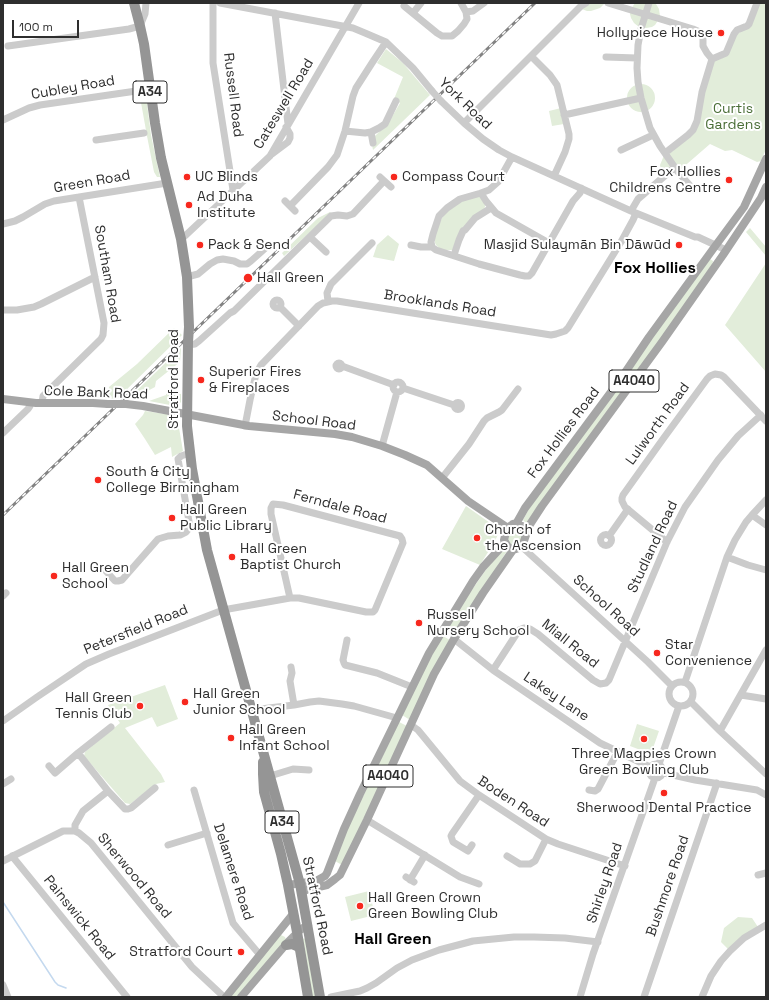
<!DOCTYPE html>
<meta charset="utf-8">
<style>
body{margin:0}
#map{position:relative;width:769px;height:1000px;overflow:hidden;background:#fff;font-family:"Space Grotesk",sans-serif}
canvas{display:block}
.frame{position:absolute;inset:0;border:4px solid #2e2e2e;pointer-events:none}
.scale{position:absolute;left:12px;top:20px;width:67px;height:18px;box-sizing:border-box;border:2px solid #2e2e2e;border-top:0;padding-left:5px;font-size:12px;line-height:14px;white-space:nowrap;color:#2e2e2e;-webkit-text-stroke:3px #fff;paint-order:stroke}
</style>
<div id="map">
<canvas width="769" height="1000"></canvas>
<div class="frame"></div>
<div class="scale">100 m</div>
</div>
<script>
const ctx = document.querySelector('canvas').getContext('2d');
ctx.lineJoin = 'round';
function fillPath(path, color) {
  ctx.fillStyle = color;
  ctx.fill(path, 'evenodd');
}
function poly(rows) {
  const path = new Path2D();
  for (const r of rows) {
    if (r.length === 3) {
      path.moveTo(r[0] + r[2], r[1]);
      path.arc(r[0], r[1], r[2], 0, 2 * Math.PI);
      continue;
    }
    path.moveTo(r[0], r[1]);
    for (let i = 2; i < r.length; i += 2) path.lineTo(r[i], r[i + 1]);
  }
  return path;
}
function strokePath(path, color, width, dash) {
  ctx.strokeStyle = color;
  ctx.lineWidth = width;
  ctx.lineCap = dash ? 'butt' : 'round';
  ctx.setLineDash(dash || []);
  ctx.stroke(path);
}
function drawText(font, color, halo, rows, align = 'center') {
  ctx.font = font + ' "Space Grotesk",sans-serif';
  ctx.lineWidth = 4;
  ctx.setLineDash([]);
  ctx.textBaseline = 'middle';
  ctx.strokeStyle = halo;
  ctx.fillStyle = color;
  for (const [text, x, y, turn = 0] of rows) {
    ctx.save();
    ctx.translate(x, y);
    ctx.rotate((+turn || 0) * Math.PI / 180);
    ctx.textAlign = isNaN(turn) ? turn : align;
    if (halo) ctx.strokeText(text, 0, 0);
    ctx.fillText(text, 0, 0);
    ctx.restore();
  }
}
fillPath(poly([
 [582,3,605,3,600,8,591,11,587,11,579,8],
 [635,3,655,3,656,4,659,9,660,16,657,22,655,25,652,27,646,28,639,27,634,23,631,18,630,14,631,9],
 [759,3,766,3,766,149,761,161,757,162,732,150,725,151,710,144,680,170,669,154,692,134,704,90,713,63,715,61,736,35,749,26],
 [386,49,403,63,430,95,373,150,372,145,375,136,389,122,400,103,394,99,403,77,377,63],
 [641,98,14],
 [144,96,146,96,151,135,160,177,157,177,154,172,147,136,140,97],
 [561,108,564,124,552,126,549,111],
 [665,153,675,167,662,174,660,165],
 [480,196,485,204,485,207,483,210,453,250,445,250,440,249,436,245,435,243,435,234,442,218,448,210,463,200],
 [330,212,331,213,284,256,282,253,318,218],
 [750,228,766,247,766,256,746,232],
 [388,235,399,244,394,261,373,257,377,245],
 [710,259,713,261,712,267,528,523,525,522,523,520,532,503],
 [766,263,766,372,725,325],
 [174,328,182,335,117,399,108,398,109,387,137,364],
 [181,348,180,362,156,381,155,387,140,395,130,397],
 [169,393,169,395,176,393,181,394,181,402,179,404,175,406,149,401,166,395,166,394],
 [145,411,172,415,172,421,178,422,183,451,172,457,171,447,155,455,145,439,135,424,143,415],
 [466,506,500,530,495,541,480,565,442,549],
 [515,527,522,531,522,541,513,548,508,542,508,534],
 [503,549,507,551,455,632,448,627,460,607,485,571],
 [443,636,450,640,410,720,402,715,431,654],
 [165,685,178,719,157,727,152,717,125,728,161,774,165,782,156,784,130,804,125,803,84,756,85,752,120,723,108,705],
 [399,722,407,726,342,865,335,861,348,828],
 [637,724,659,731,651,754,630,746],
 [369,891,375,915,351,921,345,897],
 [738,917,752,918,758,927,728,949,721,942,724,928],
 [281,935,285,937,286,940,239,997,229,997,279,936],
 [307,938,317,997,311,997,302,939]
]), '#e2edda');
strokePath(poly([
 [3,902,55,982,58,985,66,988]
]), '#c4d9ef', 1.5);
strokePath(poly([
 [213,3,213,63,233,190],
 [220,3,353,28,365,33,386,42,413,68,432,91],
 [461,3,466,12,473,11,484,3],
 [608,3,693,29,702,33,703,38,703,46,707,53,712,59],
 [649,3,641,29,638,45,637,68,638,82,641,98,650,128,660,146,678,172,694,190],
 [404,6,437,33,442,36,452,36,458,31,464,24,467,19,466,12],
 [275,13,288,124],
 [413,13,421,3],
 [8,46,129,29,140,26,145,14,146,3],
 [531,56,550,75,557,85,569,134,569,139,565,152,554,176],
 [606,57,637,58],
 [441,101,464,123,483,139,499,150,512,157,631,211,695,237,698,237,726,250],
 [564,115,641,98],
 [3,120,29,108,40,105,150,89],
 [464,123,581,6,586,3],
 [345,131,365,133,371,132,379,128,385,124,396,101],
 [371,132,373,143],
 [96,140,144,133],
 [621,150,653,135],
 [665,153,688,135,693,130,697,121,702,92,712,59,726,53,734,34,737,30,747,26,749,24,757,3],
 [272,154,288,142,290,138,290,134,286,127],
 [512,157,498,182,489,190,481,193,460,199,447,208,439,216,433,234,431,242,432,247,436,250,479,264,520,275,525,276,529,276,532,273,573,201,580,193,581,188],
 [380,177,391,187],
 [481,193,486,201,496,213,549,243],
 [285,201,295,211],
 [290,206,328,167,337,155,345,131,353,96,356,88,372,63,386,42],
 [631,211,638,199,675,167],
 [3,224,15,221,23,217,45,204,54,201,167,183],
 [465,230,475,218,491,208],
 [310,237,326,252],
 [181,239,186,235,270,156,359,3],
 [411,245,421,247,432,247],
 [454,255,459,240,463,231],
 [187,277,198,274,210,264,217,260,223,259,234,261,240,264,247,264,251,261,269,245],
 [277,304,4],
 [328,301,327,293,331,284,372,243],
 [280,307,299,326],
 [3,310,17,310,34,307,41,304,95,277],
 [188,345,195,344,199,341,230,313,234,311,331,216,338,215,347,216,353,214,384,181],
 [339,366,3],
 [342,366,394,385],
 [398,387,5],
 [403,388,454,405],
 [458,406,3.5],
 [42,403,43,396,101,339,103,335,104,323,79,197],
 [245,426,250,400,256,374,261,365,318,306,323,303,332,301,337,301,551,335,556,334,565,331,568,328,621,242,633,220,636,213],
 [3,433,28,409,30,406,30,403],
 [382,446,397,392],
 [442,478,469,444,484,421,487,418,499,412,502,410,518,389],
 [752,515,766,525],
 [190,527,178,459,181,456,190,453],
 [606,540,5.5],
 [609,536,628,509],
 [667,542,625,507,622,501,622,498,623,495,663,439,707,379,710,376,715,374,721,375,724,377,766,421],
 [521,546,648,662,672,686],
 [727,557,748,565,766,570],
 [105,570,115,581,118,581,122,580,158,539,168,536,180,535,186,532,190,527,202,526],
 [3,596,6,593],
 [454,639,493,670,540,702,600,743,650,767],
 [347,640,343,660,344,663,345,665,377,673,412,687],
 [291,667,292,673,290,681,294,705],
 [493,670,519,630,524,628,530,629,538,634,593,680,600,684,606,683,609,680,667,542,685,507,718,460,738,436,761,415],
 [681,694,12],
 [685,682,727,557,735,540,746,522,752,515,766,500],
 [741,695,766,699],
 [691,702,720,731,766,774],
 [252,710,294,705,310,702,319,701,342,704,354,706,397,718],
 [3,721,37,697,86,664,109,654,223,610,290,598,299,598,366,612,373,612,375,610,403,543,402,539,400,536,283,505,273,504,271,508,271,514,290,598],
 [411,725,418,730,460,781,479,795,546,839,558,844,625,866],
 [111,727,78,753,108,791,125,809,128,809,131,808,155,788],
 [720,731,766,650],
 [656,771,7],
 [659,764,679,706],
 [49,766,55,773,78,753],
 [664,773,695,780,757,790,766,795],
 [270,776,293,769,309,770],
 [3,784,11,779],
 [194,790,233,923,237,928,260,955],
 [589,790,595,791,598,789,618,751],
 [367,820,460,877,479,884],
 [75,831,75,825,83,811,108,791],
 [168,845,207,833],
 [472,845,468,851,453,842,451,836,452,834,479,795],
 [12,856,127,997],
 [507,856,520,864,530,864,535,861,546,839],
 [3,861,63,831,75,831,79,833,91,843,192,967,224,997],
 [758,875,766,873],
 [406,877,414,882],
 [410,880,425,855],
 [3,985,8,997],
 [331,997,360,991,367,988,376,983,397,968,412,960,439,950,473,941,514,937,534,937,565,938,598,942],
 [580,997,593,954,655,778],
 [644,997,717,783],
 [702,997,711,976,721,961,730,951,744,938,766,925]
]), '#cbcbcb', 7);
strokePath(poly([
 [3,399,36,403,93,403,108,404],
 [126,404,143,406,249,426,335,434,352,437,382,446,405,455,427,465,468,501,508,528],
 [513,524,522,526,524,530,526,535,523,544,519,548,513,550,508,547,504,540,506,532,510,526,513,524],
 [516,524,525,508,620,380,649,337,716,245,744,207,766,159],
 [525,532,542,506,662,342,723,255,761,198,766,187],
 [288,885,316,881,325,876,327,873,344,829,360,794,429,653,473,581,483,567,505,543],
 [302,891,327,885,335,879,340,875,367,820,434,674,454,639,483,593,513,550],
 [226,997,293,914],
 [241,997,288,942,300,930,308,925]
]), '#a6a6a6', 8);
strokePath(poly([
 [134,3,140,26,144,44,155,123,161,158,181,239,187,277,189,327],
 [188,342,187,426,192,469,207,550,300,884,320,997],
 [263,762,263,774,264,792,281,854,288,885,297,932,308,997],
 [286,945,292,944,297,946,300,949]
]), '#959595', 10);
const rail = poly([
 [3,515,535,3]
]);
strokePath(rail, '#838383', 3);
strokePath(rail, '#fff', 1.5, [4.5]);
strokePath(poly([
 [432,91,441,101]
]), '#cbcbcb', 7);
strokePath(poly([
 [108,404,126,404]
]), '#a6a6a6', 8);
strokePath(poly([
 [188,342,189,327]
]), '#959595', 10);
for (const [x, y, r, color] of [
 [721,33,4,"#f7281e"],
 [187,177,4,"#f7281e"],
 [394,177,4,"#f7281e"],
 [729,180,4,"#f7281e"],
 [189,205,4,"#f7281e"],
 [200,245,4,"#f7281e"],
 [679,245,4,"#f7281e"],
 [248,278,5,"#f7281e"],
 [201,380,4,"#f7281e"],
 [98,480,4,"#f7281e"],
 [172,518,4,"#f7281e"],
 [477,538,4,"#f7281e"],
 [232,557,4,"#f7281e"],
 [54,576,4,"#f7281e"],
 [419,623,4,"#f7281e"],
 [657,653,4,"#f7281e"],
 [185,702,4,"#f7281e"],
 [140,706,4,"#f7281e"],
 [231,738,4,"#f7281e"],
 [644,739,4,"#f7281e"],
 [664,793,4,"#f7281e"],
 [360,906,4,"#f7281e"],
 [241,952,4,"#f7281e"]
]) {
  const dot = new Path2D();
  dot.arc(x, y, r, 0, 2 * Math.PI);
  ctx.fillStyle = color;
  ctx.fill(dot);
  strokePath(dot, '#fff', 1.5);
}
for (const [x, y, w] of [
 [150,92,34],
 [634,381,50],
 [388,776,50],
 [282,822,34]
]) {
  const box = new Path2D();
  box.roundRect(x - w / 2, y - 11, w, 22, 3);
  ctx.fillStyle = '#fff';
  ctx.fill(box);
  strokePath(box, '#2e2e2e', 1);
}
drawText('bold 13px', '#2e2e2e', null, [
 ["A34",150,92],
 ["A4040",634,381],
 ["A4040",388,776],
 ["A34",282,822]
]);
drawText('14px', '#2e2e2e', '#fff', [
 ["Hollypiece House",713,33,"right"],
 ["Fox Hollies",721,172,"right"],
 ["Childrens Centre",721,188,"right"],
 ["UC Blinds",195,177],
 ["Compass Court",402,177],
 ["Ad Duha",197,197],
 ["Institute",197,213],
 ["Pack & Send",208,245],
 ["Masjid Sulaymān Bin Dāwūd",671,245,"right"],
 ["Hall Green",257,278],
 ["Superior Fires",209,372],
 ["& Fireplaces",209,388],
 ["South & City",106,472],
 ["College Birmingham",106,488],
 ["Hall Green",180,510],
 ["Public Library",180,526],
 ["Church of",485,530],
 ["the Ascension",485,546],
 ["Hall Green",240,549],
 ["Baptist Church",240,565],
 ["Hall Green",62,568],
 ["School",62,584],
 ["Russell",427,615],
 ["Nursery School",427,631],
 ["Star",665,645],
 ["Convenience",665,661],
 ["Hall Green",193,694],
 ["Junior School",193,710],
 ["Hall Green",132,698,"right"],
 ["Tennis Club",132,714,"right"],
 ["Hall Green",239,730],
 ["Infant School",239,746],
 ["Three Magpies Crown",644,754,"center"],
 ["Green Bowling Club",644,770,"center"],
 ["Sherwood Dental Practice",664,808,"center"],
 ["Hall Green Crown",368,898],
 ["Green Bowling Club",368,914],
 ["Stratford Court",233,952,"right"]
], 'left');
drawText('14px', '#2e2e2e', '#fff', [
 ["Cubley Road",73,88,-10],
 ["Russell Road",233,95,83],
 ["Cateswell Road",284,104,-59],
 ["York Road",465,104,44],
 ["Green Road",92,182,-10],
 ["Southam Road",107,274,80],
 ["Brooklands Road",440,304,9],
 ["Stratford Road",174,379,-90],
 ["Cole Bank Road",96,393,2],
 ["School Road",314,421,7],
 ["Lulworth Road",658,424,-54],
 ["Fox Hollies Road",564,433,-53],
 ["Ferndale Road",340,507,15],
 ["Studland Road",653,547,-65],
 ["School Road",606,606,42],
 ["Petersfield Road",136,630,-22],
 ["Miall Road",570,644,39],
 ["Lakey Lane",556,697,34],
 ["Boden Road",513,802,33],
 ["Delamere Road",233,872,72],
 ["Sherwood Road",134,876,50],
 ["Shirley Road",605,883,-71],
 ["Bushmore Road",668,886,-71],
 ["Stratford Road",317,906,78],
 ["Painswick Road",79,918,51]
]);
drawText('14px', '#4a6e37', '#fff', [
 ["Curtis",733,109],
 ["Gardens",733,125]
]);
drawText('bold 16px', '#000', '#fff', [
 ["Fox Hollies",655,269],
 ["Hall Green",393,940]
]);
</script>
